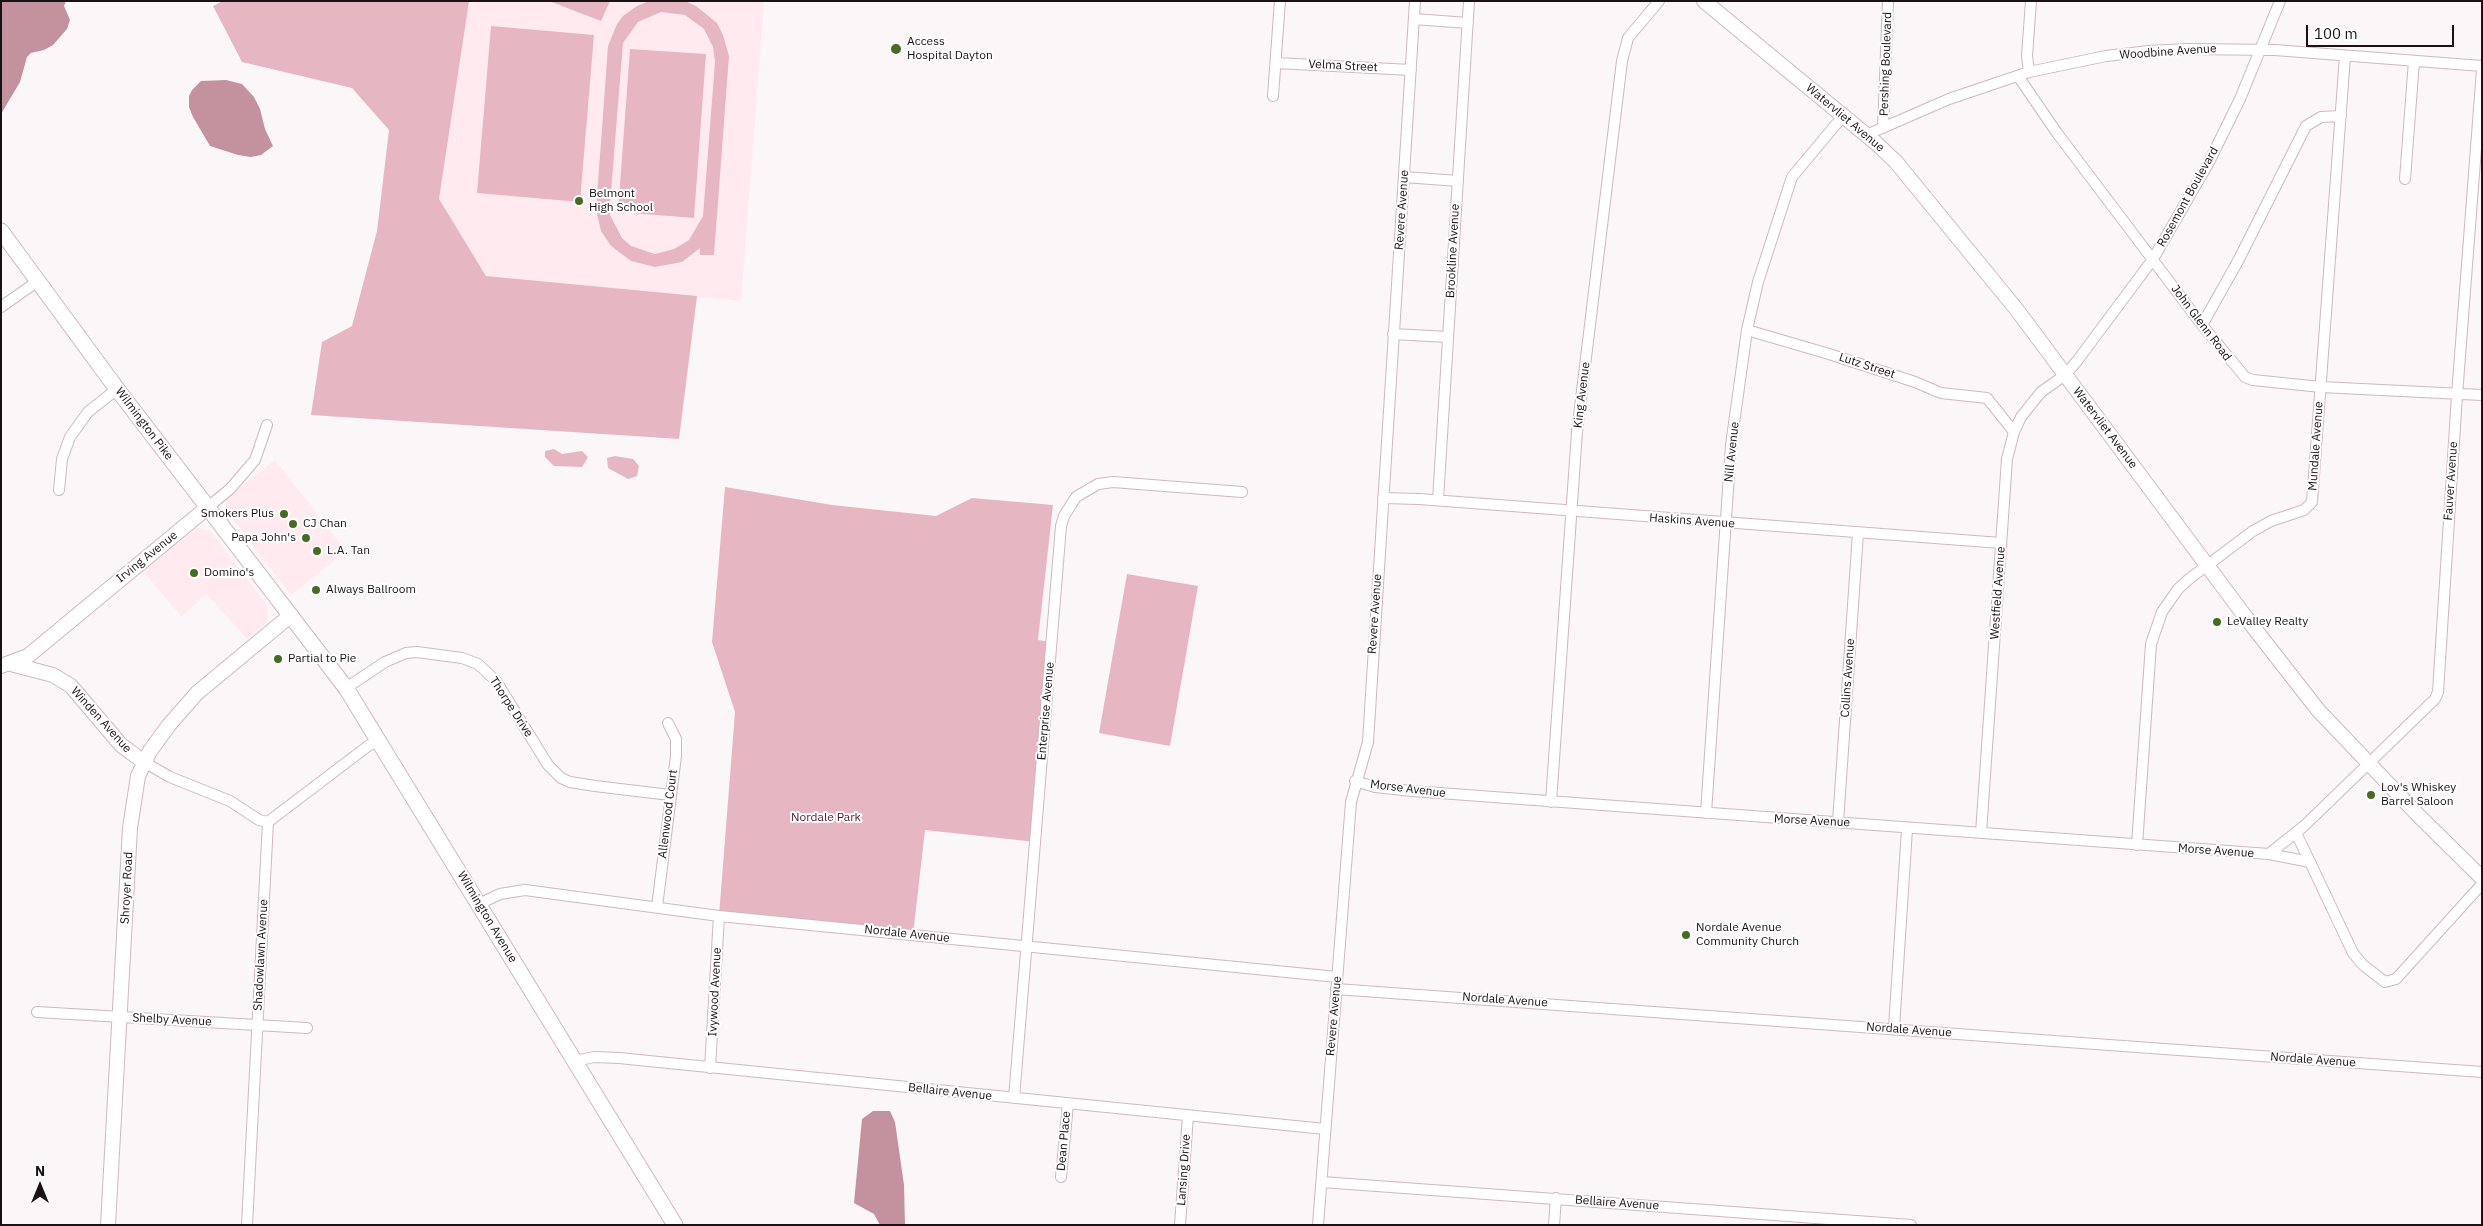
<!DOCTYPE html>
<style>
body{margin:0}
#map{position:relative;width:2483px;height:1226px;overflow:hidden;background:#fbf6f7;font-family:"IBM Plex Sans",sans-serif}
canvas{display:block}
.frame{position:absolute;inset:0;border:2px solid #1a1114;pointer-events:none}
.north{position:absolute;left:15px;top:1161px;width:50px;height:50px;-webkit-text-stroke:4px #fff;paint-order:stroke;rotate:0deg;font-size:14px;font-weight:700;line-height:20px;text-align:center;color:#1a1114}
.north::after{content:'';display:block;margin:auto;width:18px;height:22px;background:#1a1114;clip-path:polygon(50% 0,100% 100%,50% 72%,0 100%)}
.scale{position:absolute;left:2306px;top:25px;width:148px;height:22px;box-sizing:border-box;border:2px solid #1a1114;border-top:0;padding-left:6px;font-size:15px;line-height:18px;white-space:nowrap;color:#1a1114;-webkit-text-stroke:4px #fff;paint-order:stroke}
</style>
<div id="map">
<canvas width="2483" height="1226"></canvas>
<div class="frame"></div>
<div class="north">N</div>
<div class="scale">100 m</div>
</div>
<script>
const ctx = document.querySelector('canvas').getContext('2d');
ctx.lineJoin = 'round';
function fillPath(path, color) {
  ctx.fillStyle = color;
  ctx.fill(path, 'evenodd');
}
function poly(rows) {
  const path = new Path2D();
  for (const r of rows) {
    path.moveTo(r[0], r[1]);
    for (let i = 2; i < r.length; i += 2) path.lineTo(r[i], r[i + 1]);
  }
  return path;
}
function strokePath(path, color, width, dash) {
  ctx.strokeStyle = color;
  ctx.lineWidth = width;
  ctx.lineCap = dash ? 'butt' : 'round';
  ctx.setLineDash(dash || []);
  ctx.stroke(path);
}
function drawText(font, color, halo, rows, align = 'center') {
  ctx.font = font + ' "IBM Plex Sans",sans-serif';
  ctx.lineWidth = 4;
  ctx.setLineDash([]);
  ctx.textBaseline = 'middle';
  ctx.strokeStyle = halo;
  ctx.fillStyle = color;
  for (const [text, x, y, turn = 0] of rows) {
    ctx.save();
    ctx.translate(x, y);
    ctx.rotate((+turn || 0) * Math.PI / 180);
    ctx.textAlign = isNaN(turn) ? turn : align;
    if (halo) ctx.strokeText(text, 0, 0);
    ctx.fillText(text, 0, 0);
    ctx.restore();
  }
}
fillPath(poly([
 [430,1,764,1,741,301,486,276,403,265],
 [275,460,346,551,291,595,227,512,225,504,228,497],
 [196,528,210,531,266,603,268,612,266,623,247,639,207,594,181,616,141,569]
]), '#ffeaef');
fillPath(poly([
 [223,1,469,1,439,199,486,276,697,296,679,439,311,415,322,342,352,326,377,231,389,130,352,88,242,62,213,6],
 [549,1,610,1,601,21],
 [649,1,685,1,696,6,717,23,723,35,729,56,714,255,700,255,700,248,682,262,655,267,631,261,611,246,601,231,596,210,608,46,617,24,623,16,637,6],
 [661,12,685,15,704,29,713,47,715,62,703,216,689,240,674,249,655,254,631,246,622,238,610,215,610,204,623,43,638,22],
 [491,26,594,35,580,202,477,193],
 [630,49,706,54,694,218,618,212],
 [554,449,562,454,582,451,588,457,582,467,554,466,545,457,545,451],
 [615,456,633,459,639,466,637,476,628,479,608,468,607,458],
 [725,487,832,505,936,516,972,498,1053,505,1038,640,1052,642,1036,842,925,830,913,935,719,916,735,712,712,642],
 [1127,574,1198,586,1170,746,1099,733]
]), '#e6b6c3');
fillPath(poly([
 [1,1,66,1,64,6,70,20,67,29,53,45,44,50,31,53,27,57,20,82,1,114],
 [226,80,242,84,254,97,260,109,265,129,273,146,261,155,251,157,238,155,210,146,193,117,189,107,189,96,192,90,201,81],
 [873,1111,890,1111,895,1122,904,1185,905,1225,880,1225,874,1214,854,1203,862,1119]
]), '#c4919f');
const street = poly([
 [1414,19,1468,23],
 [1276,63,1411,70],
 [2029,72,2027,56,2031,1],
 [2018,76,2057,133,2202,325,2245,377,2253,380,2321,387,2482,395],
 [1273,96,1280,1],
 [1883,128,1888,1],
 [1866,135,1949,99,2029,72,2106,56,2149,51,2188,49,2275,50,2482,66],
 [1404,177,1458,181],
 [2405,179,2414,61],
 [1,307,38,281],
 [2202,325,2238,261,2306,126,2321,117,2341,116],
 [1747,330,1829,354,1915,382,1941,393,1987,398,2014,432],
 [1393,334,1448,337],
 [59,490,62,459,70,437,88,412,117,389],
 [1383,498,1419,499,2001,543],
 [1438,500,1469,1],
 [208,507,230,489,255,460,267,425],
 [346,688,385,662,406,653,417,652,462,658,478,664,496,681,548,765,561,778,570,782,595,786,670,795],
 [144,762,170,777,230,801,259,820,268,822],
 [1355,781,1375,787,1412,791,2269,854,2310,862,2353,953,2363,965,2385,982,2396,979,2482,884],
 [1551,802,1577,432,1622,61,1628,38,1659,1],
 [1706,813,1731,445,1747,330,1758,282,1792,177,1843,116],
 [1838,822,1858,533],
 [1981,833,2007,459,2014,432,2021,417,2041,392,2065,375,2077,361,2153,259,2208,164,2240,99,2280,1],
 [2296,833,2310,862],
 [2137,845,2151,644,2162,612,2178,589,2189,579,2253,531,2271,521,2304,510,2312,502,2345,56],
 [2269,854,2304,826,2364,768,2435,699,2438,692,2457,395,2482,70],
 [479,904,500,894,525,890,719,916,1337,977],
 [657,907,676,756,676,739,668,723],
 [1336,989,2482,1072],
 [37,1012,307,1028],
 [1894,1028,1907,829],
 [575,1061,594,1057,619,1058,1325,1129],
 [710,1068,719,916],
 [1014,1098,1061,526,1064,516,1076,497,1098,484,1113,482,1242,492],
 [1061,1177,1068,1104],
 [1322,1182,1911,1225],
 [247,1225,268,822,368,746,379,740],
 [1180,1225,1188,1116],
 [1318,1225,1351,802,1368,742,1415,1],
 [1554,1225,1556,1198]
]);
const secondary = poly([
 [1704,1,1876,143,1896,162,2017,310,2247,619,2318,710,2419,816,2482,878],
 [11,664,53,675,71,686,121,745,144,762],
 [1,666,28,656,208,507],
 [108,1225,130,828,138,776,150,751,169,725,197,693,291,615]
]);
const primary = poly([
 [1,231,117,389,346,688,675,1225]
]);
strokePath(street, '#d1b7be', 12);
strokePath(secondary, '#d1b7be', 16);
strokePath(primary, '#d1b7be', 17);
strokePath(street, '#fff', 10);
strokePath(secondary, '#fff', 14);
strokePath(primary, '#fff', 15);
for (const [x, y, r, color] of [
 [896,49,6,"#456b25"],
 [579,201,5,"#456b25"],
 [284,514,5,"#456b25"],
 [293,524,5,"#456b25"],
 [306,538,5,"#456b25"],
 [317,551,5,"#456b25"],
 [194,573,5,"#456b25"],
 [316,590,5,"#456b25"],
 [2217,622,5,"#456b25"],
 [278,659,5,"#456b25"],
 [2371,795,5,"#456b25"],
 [1686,935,5,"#456b25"]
]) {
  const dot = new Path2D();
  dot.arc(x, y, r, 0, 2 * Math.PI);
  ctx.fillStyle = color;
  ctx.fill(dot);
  strokePath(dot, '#fff', 2);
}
drawText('12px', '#1a1114', '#fff', [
 ["Access",907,42],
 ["Hospital Dayton",907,56],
 ["Belmont",589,194],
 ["High School",589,208],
 ["Smokers Plus",274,514,"right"],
 ["CJ Chan",303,524],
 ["Papa John's",296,538,"right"],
 ["L.A. Tan",327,551],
 ["Domino's",204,573],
 ["Always Ballroom",326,590],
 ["LeValley Realty",2227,622],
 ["Partial to Pie",288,659],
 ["Lov's Whiskey",2381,788],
 ["Barrel Saloon",2381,802],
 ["Nordale Avenue",1696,928],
 ["Community Church",1696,942]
], 'left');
drawText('12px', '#1a1114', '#fff', [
 ["Woodbine Avenue",2168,52,-4],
 ["Pershing Boulevard",1886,64,-88],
 ["Velma Street",1343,66,3],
 ["Watervliet Avenue",1845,118,40],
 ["Rosemont Boulevard",2188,197,-61],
 ["Revere Avenue",1402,210,-86],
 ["Brookline Avenue",1453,251,-87],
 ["John Glenn Road",2201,323,53],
 ["Lutz Street",1867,366,18],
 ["King Avenue",1582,395,-83],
 ["Wilmington Pike",144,424,53],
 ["Watervliet Avenue",2105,428,53],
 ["Mundale Avenue",2316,446,-86],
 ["Nill Avenue",1732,452,-84],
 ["Fauver Avenue",2451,481,-86],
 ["Haskins Avenue",1692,521,4],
 ["Irving Avenue",147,557,-39],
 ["Westfield Avenue",1998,593,-86],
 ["Revere Avenue",1375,614,-86],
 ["Collins Avenue",1848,678,-86],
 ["Thorpe Drive",511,707,57],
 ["Enterprise Avenue",1046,711,-85],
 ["Winden Avenue",101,720,48],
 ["Morse Avenue",1408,789,7],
 ["Allenwood Court",668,814,-83],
 ["Morse Avenue",1812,821,3],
 ["Morse Avenue",2216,851,4],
 ["Shroyer Road",127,888,-87],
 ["Wilmington Avenue",487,917,59],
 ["Nordale Avenue",907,934,6],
 ["Shadowlawn Avenue",261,955,-87],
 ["Ivywood Avenue",715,992,-87],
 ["Nordale Avenue",1505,1000,4],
 ["Revere Avenue",1334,1016,-85],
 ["Shelby Avenue",172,1020,3],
 ["Nordale Avenue",1909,1030,4],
 ["Nordale Avenue",2313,1060,4],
 ["Bellaire Avenue",950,1092,6],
 ["Dean Place",1064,1141,-85],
 ["Lansing Drive",1184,1170,-86],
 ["Bellaire Avenue",1617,1203,4]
]);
drawText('12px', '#54162e', '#fff', [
 ["Nordale Park",826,818]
]);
</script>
